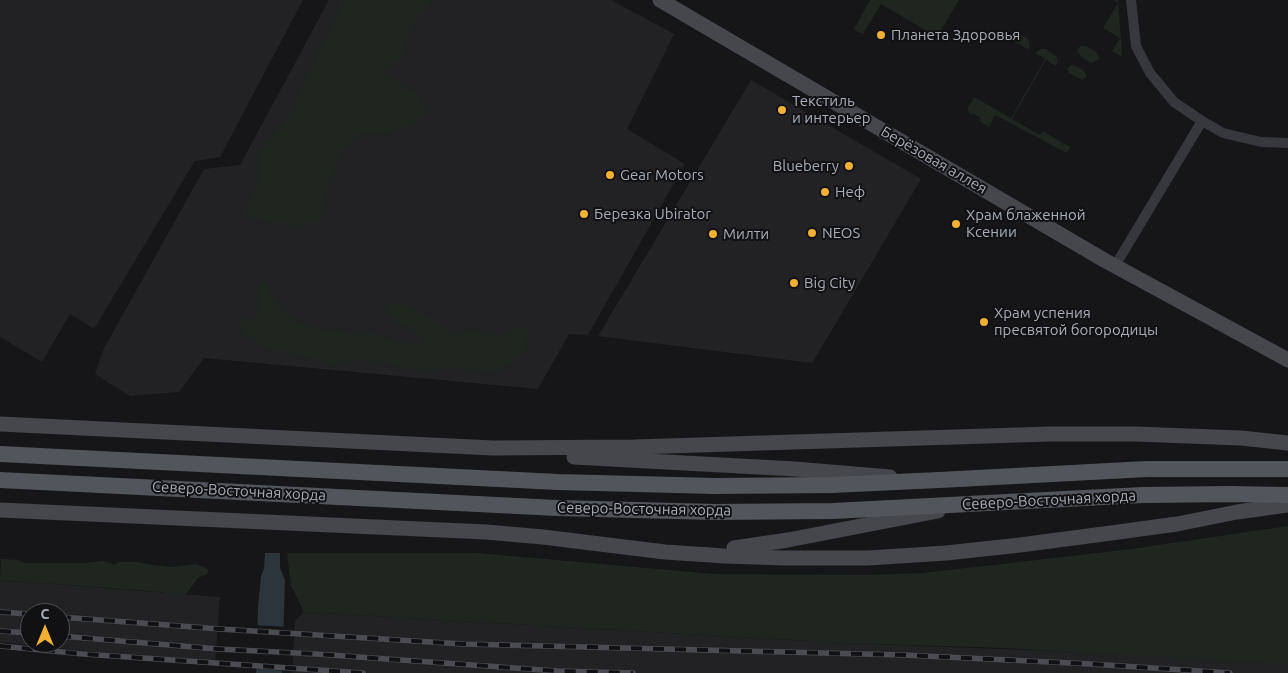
<!DOCTYPE html>
<meta charset="utf-8">
<style>
body{margin:0}
#map{position:relative;width:1288px;height:673px;overflow:hidden;background:#161618;font-family:Ubuntu,sans-serif}
canvas{display:block}
.north{position:absolute;left:20px;top:603px;width:50px;height:50px;box-sizing:border-box;background:#111113;border:1px solid #4d4f55;border-radius:50%;rotate:0deg;font-size:14px;font-weight:700;line-height:20px;text-align:center;color:#a8adb8}
.north::after{content:'';display:block;margin:auto;width:18px;height:22px;background:#f2b134;clip-path:polygon(50% 0,100% 100%,50% 72%,0 100%)}
</style>
<div id="map">
<canvas width="1288" height="673"></canvas>
<div class="north">С</div>
</div>
<script>
const ctx = document.querySelector('canvas').getContext('2d');
ctx.lineJoin = 'round';
function fillPath(path, color) {
  ctx.fillStyle = color;
  ctx.fill(path, 'evenodd');
}
function poly(rows) {
  const path = new Path2D();
  for (const r of rows) {
    path.moveTo(r[0], r[1]);
    for (let i = 2; i < r.length; i += 2) path.lineTo(r[i], r[i + 1]);
  }
  return path;
}
function strokePath(path, color, width, dash) {
  ctx.strokeStyle = color;
  ctx.lineWidth = width;
  ctx.lineCap = dash ? 'butt' : 'round';
  ctx.setLineDash(dash || []);
  ctx.stroke(path);
}
function drawText(font, color, halo, rows, align = 'center') {
  ctx.font = font + ' Ubuntu,sans-serif';
  ctx.lineWidth = 4;
  ctx.setLineDash([]);
  ctx.textBaseline = 'middle';
  ctx.strokeStyle = halo;
  ctx.fillStyle = color;
  for (const [text, x, y, turn = 0] of rows) {
    ctx.save();
    ctx.translate(x, y);
    ctx.rotate((+turn || 0) * Math.PI / 180);
    ctx.textAlign = isNaN(turn) ? turn : align;
    if (halo) ctx.strokeText(text, 0, 0);
    ctx.fillText(text, 0, 0);
    ctx.restore();
  }
}
fillPath(poly([
 [0,0,303,0,220,157,195,161,94,329,70,314,42,362,0,337],
 [329,0,611,0,674,34,627,129,685,164,588,335,569,334,538,389,204,358,179,392,130,396,95,374,103,350,204,169,240,165],
 [751,80,921,179,829,335,812,363,598,336],
 [0,580,220,597,215,664,0,642],
 [30,613,60,613,60,643,30,643],
 [304,612,844,643,1107,653,1288,663,1288,673,292,673,295,621]
]), '#222225');
fillPath(poly([
 [342,0,432,0,414,22,406,40,405,52,401,58,385,70,387,76,416,92,420,97,427,108,425,115,408,127,387,133,367,133,354,139,344,150,337,161,328,187,321,219,316,223,308,225,293,226,244,216,245,209,258,185,259,164,257,157,260,151,291,114,319,51,331,30],
 [870,0,959,0,937,37,881,4,863,34,858,32,854,29],
 [1113,0,1118,0,1122,57,1112,51,1120,38,1103,28,1118,3],
 [1014,34,1020,34,1029,40,1030,46,1029,50,1008,38],
 [1080,46,1086,46,1096,52,1099,57,1098,60,1091,63,1081,57,1077,51],
 [1041,49,1046,49,1056,56,1058,62,1056,66,1046,60,1012,119,1040,135,1043,131,1070,147,1067,153,995,115,989,127,979,121,981,118,973,113,971,116,968,111,968,107,974,97,1011,118,1045,59,1035,53],
 [1070,65,1074,65,1085,72,1086,77,1082,80,1069,73,1067,69],
 [264,282,282,310,302,325,321,330,359,334,372,332,390,341,421,344,422,338,417,334,386,315,385,308,390,304,404,304,410,306,420,314,432,318,454,335,472,331,504,336,514,328,520,328,526,329,527,341,522,353,507,366,496,372,447,368,420,371,385,363,358,360,330,365,295,354,268,349,246,336,240,324,240,318,252,320,257,315,259,288],
 [1288,526,1288,664,1005,648,844,643,304,612,291,585,287,553,477,553,714,574,864,575,922,573,1037,560,1131,549],
 [1,559,17,560,25,563,84,563,104,561,115,565,118,562,138,562,152,565,171,567,196,564,206,568,208,570,207,574,198,578,187,593,180,596,161,592,0,580]
]), '#1e261f');
fillPath(poly([
 [265,553,280,553,280,568,285,580,282,673,256,673,258,607,261,576,264,568]
]), '#2c353c');
fillPath(poly([
 [255,625,287,627,284,671,253,668]
]), '#161618');
strokePath(poly([
 [1131,0,1136,46,1150,73,1174,102,1202,121,1223,133,1261,142,1288,143],
 [1115,266,1202,121]
]), '#37383d', 10);
strokePath(poly([
 [660,0,1104,260,1288,360],
 [0,424,493,448,634,447,1050,434,1135,434,1241,438,1288,443],
 [574,457,795,469,890,477],
 [0,510,486,532,543,537,665,552,725,556,785,558,868,558,946,553,1020,545,1111,533,1177,524,1237,512,1288,505],
 [734,548,788,540,938,511]
]), '#45474d', 15);
strokePath(poly([
 [0,454,558,482,715,486,832,485,939,480,1147,469,1288,469],
 [0,480,557,508,715,512,833,511,1143,495,1231,494,1288,495]
]), '#53555c', 16);
const rail = poly([
 [0,612,30,614],
 [60,617,220,629,463,644,904,655,1091,664,1230,673],
 [0,631,30,633],
 [60,636,218,649,316,654,557,671,633,673],
 [0,646,83,654,363,673]
]);
strokePath(rail, '#4a4c52', 5.5);
strokePath(rail, '#111113', 4, [11]);
for (const [x, y, r, color] of [
 [881,35,5,"#f2b134"],
 [782,110,5,"#f2b134"],
 [849,166,5,"#f2b134"],
 [610,175,5,"#f2b134"],
 [825,192,5,"#f2b134"],
 [584,214,5,"#f2b134"],
 [956,224,5,"#f2b134"],
 [812,233,5,"#f2b134"],
 [713,234,5,"#f2b134"],
 [794,283,5,"#f2b134"],
 [984,322,5,"#f2b134"]
]) {
  const dot = new Path2D();
  dot.arc(x, y, r, 0, 2 * Math.PI);
  ctx.fillStyle = color;
  ctx.fill(dot);
  strokePath(dot, '#111113', 2);
}
drawText('15px', '#a8adb8', '#111113', [
 ["Планета Здоровья",891,35],
 ["Текстиль",792,101],
 ["и интерьер",792,118],
 ["Blueberry",839,166,"right"],
 ["Gear Motors",620,175],
 ["Неф",835,192],
 ["Березка Ubirator",594,214],
 ["Храм блаженной",966,215],
 ["Ксении",966,232],
 ["NEOS",822,233],
 ["Милти",723,234],
 ["Big City",804,283],
 ["Храм успения",994,313],
 ["пресвятой богородицы",994,330]
], 'left');
drawText('15px', '#a8adb8', '#111113', [
 ["Берёзовая аллея",934,160,30],
 ["Северо-Восточная хорда",239,491,3],
 ["Северо-Восточная хорда",1049,500,-3],
 ["Северо-Восточная хорда",644,509,1]
]);
</script>
